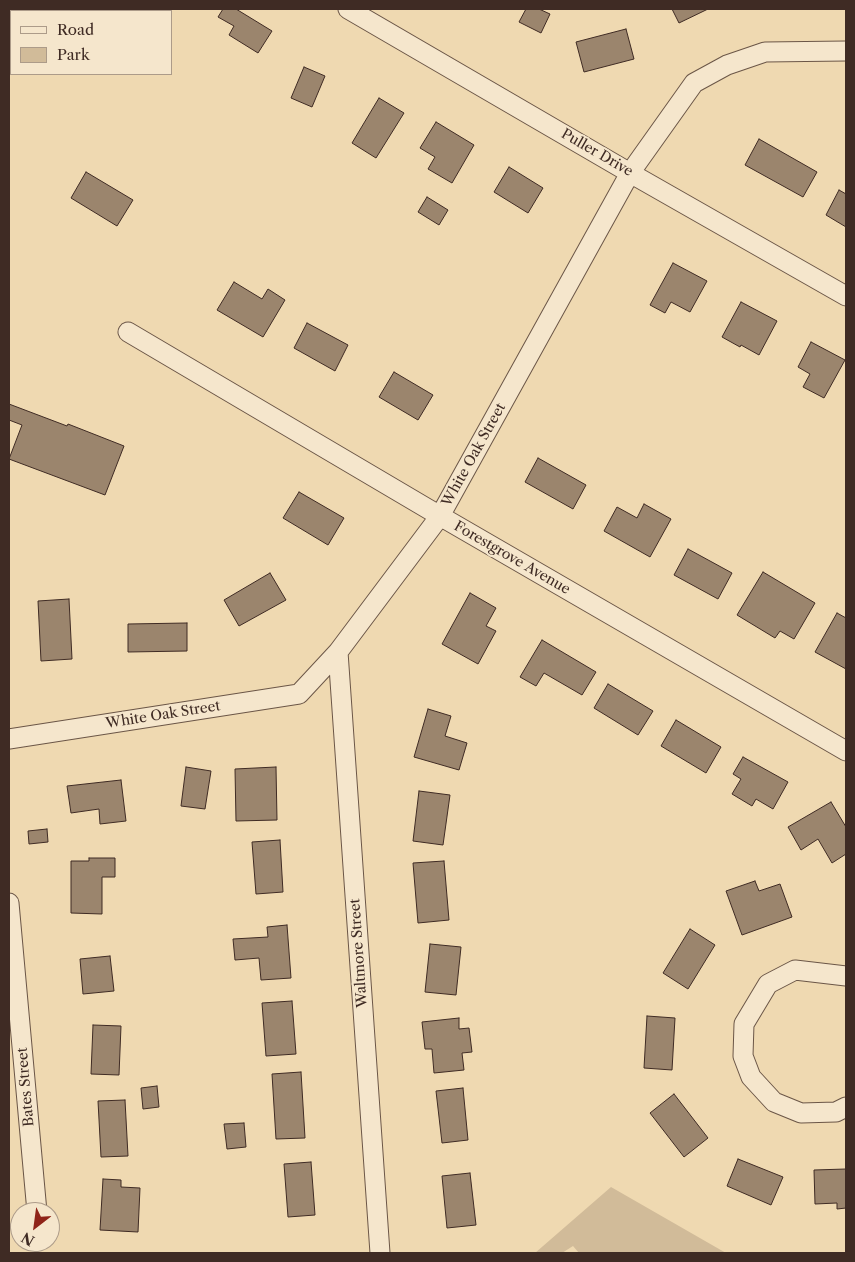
<!DOCTYPE html>
<style>
body{margin:0}
#map{position:relative;width:855px;height:1262px;overflow:hidden;background:#efd9b1;font-family:"Libre Caslon Text",serif}
canvas{display:block}
.frame{position:absolute;inset:0;border:10px solid #3f2b24;pointer-events:none}
.legend{position:absolute;left:10px;top:10px;width:162px;height:65px;box-sizing:border-box;background:#f5e6cc;border:1px solid #ac9b89;margin:0;padding:6px 9px;list-style:none;font-size:15px;color:#3f2b24}
.legend li{display:flex;align-items:center;gap:10px;height:25px}
.legend b{width:25px;border:1px solid #ac9b89}
.north{position:absolute;left:10px;top:1202px;width:50px;height:50px;box-sizing:border-box;background:#f5e6cc;border:1px solid #ac9b89;border-radius:50%;rotate:210deg;font-size:14px;font-weight:700;line-height:20px;text-align:center;color:#3f2b24}
.north::after{content:'';display:block;margin:auto;width:18px;height:22px;background:#8f2418;clip-path:polygon(50% 0,100% 100%,50% 72%,0 100%)}
</style>
<div id="map">
<canvas width="855" height="1262"></canvas>
<div class="frame"></div>
<ul class="legend">
<li><b style="height:6px;background:#f5e6cc"></b>Road</li>
<li><b style="height:14px;background:#d1bb99"></b>Park</li>
</ul>
<div class="north">N</div>
</div>
<script>
const ctx = document.querySelector('canvas').getContext('2d');
ctx.lineJoin = 'round';
function fillPath(path, color) {
  ctx.fillStyle = color;
  ctx.fill(path, 'evenodd');
}
function poly(rows) {
  const path = new Path2D();
  for (const r of rows) {
    path.moveTo(r[0], r[1]);
    for (let i = 2; i < r.length; i += 2) path.lineTo(r[i], r[i + 1]);
  }
  return path;
}
function strokePath(path, color, width, dash) {
  ctx.strokeStyle = color;
  ctx.lineWidth = width;
  ctx.lineCap = dash ? 'butt' : 'round';
  ctx.setLineDash(dash || []);
  ctx.stroke(path);
}
function drawText(font, color, halo, rows, align = 'center') {
  ctx.font = font + ' "Libre Caslon Text",serif';
  ctx.lineWidth = 4;
  ctx.setLineDash([]);
  ctx.textBaseline = 'middle';
  ctx.strokeStyle = halo;
  ctx.fillStyle = color;
  for (const [text, x, y, turn = 0] of rows) {
    ctx.save();
    ctx.translate(x, y);
    ctx.rotate((+turn || 0) * Math.PI / 180);
    ctx.textAlign = isNaN(turn) ? turn : align;
    if (halo) ctx.strokeText(text, 0, 0);
    ctx.fillText(text, 0, 0);
    ctx.restore();
  }
}
fillPath(poly([
 [611,1187,726,1253,579,1253,573,1246,562,1253,535,1253]
]), '#d1bb99');
const building = poly([
 [223,9,236,9,272,31,258,53,229,35,234,26,218,17,223,9],
 [526,9,539,9,550,14,541,33,519,22,526,9],
 [672,9,708,9,679,23,672,9],
 [626,29,634,59,584,72,576,42,626,29],
 [304,67,325,76,312,107,291,98,304,67],
 [379,98,404,113,376,158,352,143,379,98],
 [436,122,474,145,452,183,428,169,435,157,420,148,436,122],
 [759,139,817,172,803,197,745,165,759,139],
 [509,167,543,188,528,213,494,192,509,167],
 [86,172,133,200,117,226,71,198,86,172],
 [839,190,846,194,846,227,826,215,839,190],
 [427,197,448,210,439,225,418,212,427,197],
 [673,263,707,281,690,312,671,302,665,313,650,305,673,263],
 [234,282,262,299,268,289,285,300,263,337,217,310,234,282],
 [741,302,777,321,759,355,741,345,740,347,722,337,741,302],
 [307,323,348,345,335,371,294,348,307,323],
 [811,342,845,360,824,398,803,387,810,374,798,367,811,342],
 [394,372,433,395,418,420,379,397,394,372],
 [9,404,67,426,68,424,124,446,105,495,9,459,22,425,9,420,9,404],
 [538,458,586,485,573,509,525,482,538,458],
 [299,492,344,518,328,545,283,518,299,492],
 [644,504,671,519,650,557,604,531,617,507,637,518,644,504],
 [688,549,732,573,718,599,674,575,688,549],
 [763,572,815,603,794,639,780,631,775,638,737,615,763,572],
 [270,573,286,600,239,626,224,600,270,573],
 [470,593,496,608,486,626,496,631,478,664,442,644,470,593],
 [69,599,72,659,41,661,38,601,69,599],
 [837,613,846,618,846,669,815,652,837,613],
 [187,623,187,651,128,652,128,624,187,623],
 [542,640,596,672,582,695,544,673,536,686,520,677,542,640],
 [608,684,653,711,638,735,594,708,608,684],
 [428,709,451,716,445,736,467,743,459,770,414,757,428,709],
 [676,720,721,747,706,773,661,746,676,720],
 [743,757,788,782,773,809,756,799,752,806,732,794,741,779,733,774,743,757],
 [186,767,211,771,205,809,181,806,186,767],
 [276,767,277,820,236,821,235,769,276,767],
 [121,780,126,821,100,824,99,809,71,813,67,786,121,780],
 [419,791,450,795,443,845,413,841,419,791],
 [831,802,846,827,846,854,832,863,818,839,801,850,788,827,831,802],
 [47,829,48,842,29,844,28,831,47,829],
 [280,840,283,892,256,894,252,842,280,840],
 [89,858,115,858,115,877,102,877,102,914,71,913,71,861,89,861,89,858],
 [444,861,449,920,418,923,413,863,444,861],
 [755,881,759,891,780,884,792,917,742,935,726,891,755,881],
 [287,925,291,978,261,980,259,958,235,960,233,939,268,937,267,927,287,925],
 [690,929,715,945,688,989,663,973,690,929],
 [430,944,461,947,456,995,425,992,430,944],
 [110,956,114,991,83,994,80,959,110,956],
 [292,1001,296,1054,266,1056,262,1003,292,1001],
 [647,1016,675,1018,672,1070,644,1068,647,1016],
 [459,1018,459,1029,469,1028,472,1052,462,1053,464,1070,434,1073,432,1049,425,1049,422,1022,459,1018],
 [93,1025,121,1026,119,1075,91,1074,93,1025],
 [301,1072,305,1138,276,1139,272,1074,301,1072],
 [157,1086,159,1107,143,1109,141,1088,157,1086],
 [463,1088,468,1140,442,1143,436,1091,463,1088],
 [674,1094,708,1138,684,1157,650,1113,674,1094],
 [125,1100,128,1156,101,1157,98,1101,125,1100],
 [244,1123,246,1147,227,1149,224,1124,244,1123],
 [738,1159,783,1177,771,1205,727,1186,738,1159],
 [311,1162,315,1215,288,1217,284,1164,311,1162],
 [846,1169,846,1208,837,1209,837,1203,815,1204,814,1170,846,1169],
 [470,1173,476,1225,447,1228,442,1176,470,1173],
 [103,1179,121,1180,121,1187,140,1188,138,1232,100,1230,103,1179]
]);
fillPath(building, '#9b856d');
strokePath(building, '#3f2b24', 1);
const street = poly([
 [348,9,630,173,846,296],
 [128,332,440,516,846,751],
 [338,652,380,1253],
 [9,739,299,694,338,652,440,516,630,173,694,83,727,65,765,52,846,51],
 [9,903,37,1212],
 [846,976,795,970,768,984,744,1024,743,1056,751,1077,774,1102,801,1113,836,1112,846,1107]
]);
strokePath(street, '#6b5647', 21);
strokePath(street, '#f5e6cc', 19);
drawText('14px', '#3f2b24', '#f5e6cc', [
 ["Puller Drive",597,153,30],
 ["White Oak Street",474,455,-61],
 ["Forestgrove Avenue",512,558,30],
 ["White Oak Street",163,715,-9],
 ["Waltmore Street",359,953,-94],
 ["Bates Street",26,1087,-95]
]);
</script>
